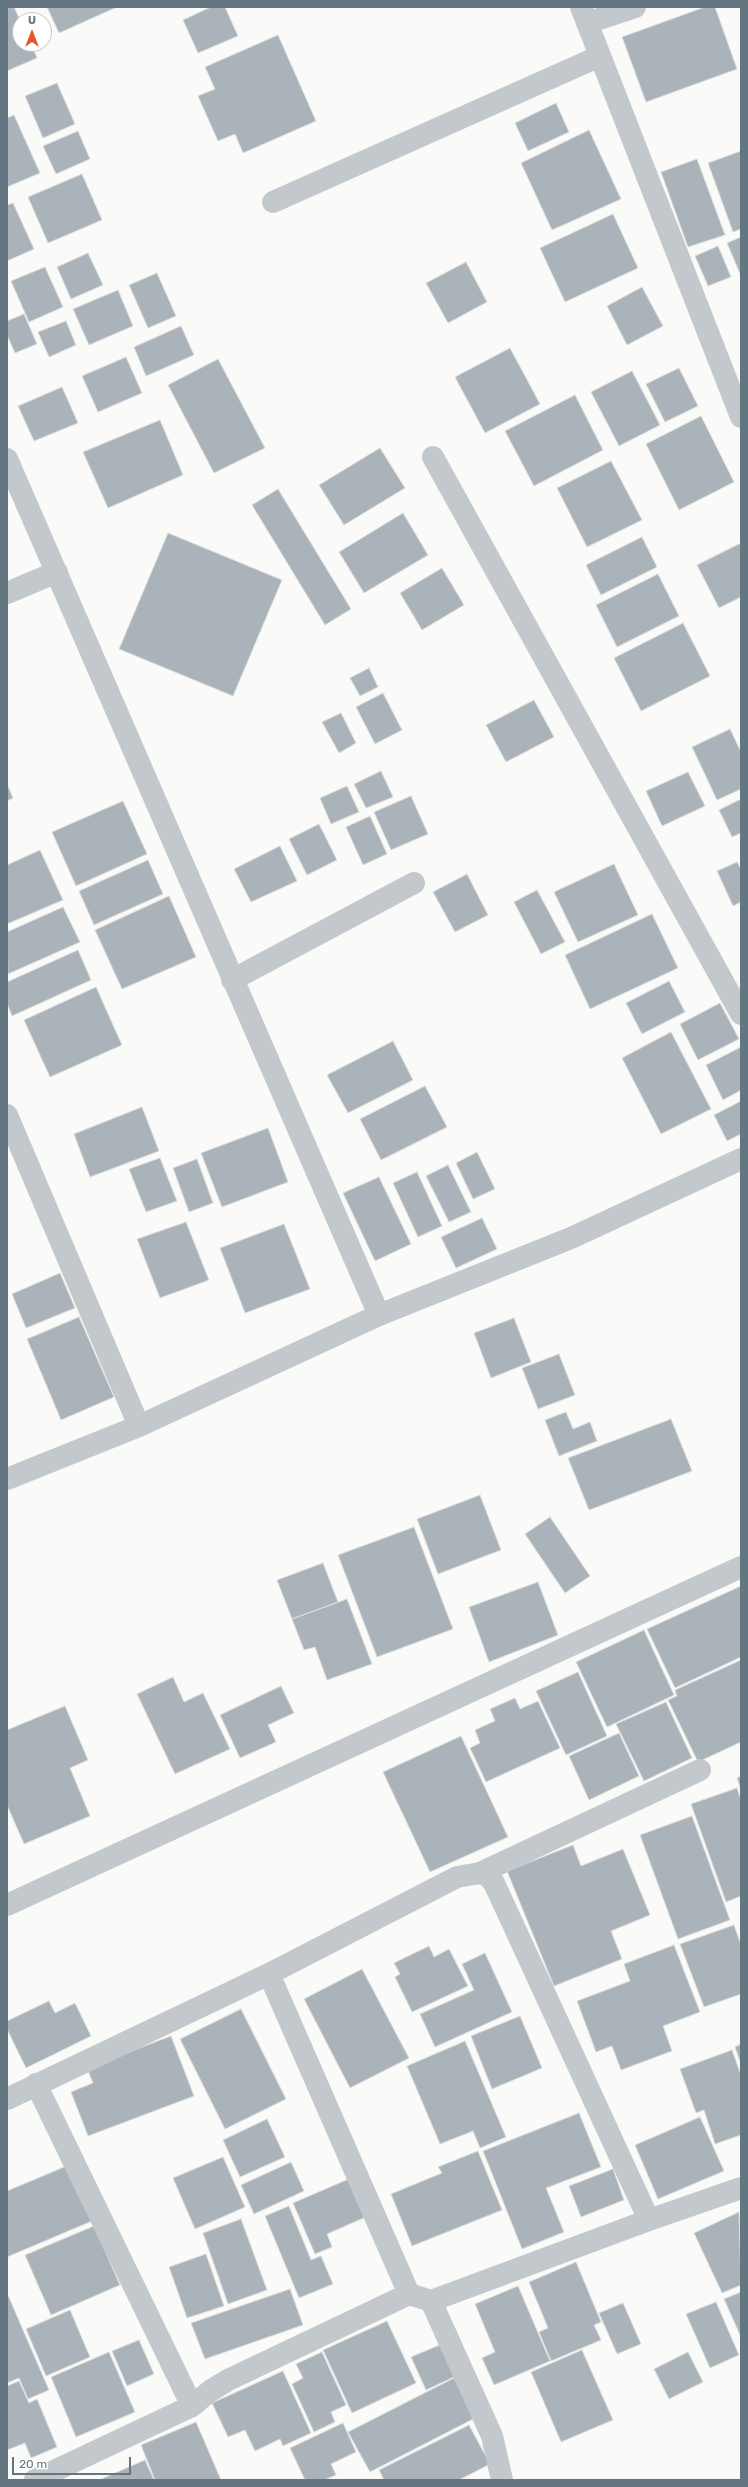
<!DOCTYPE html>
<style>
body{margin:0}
#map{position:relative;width:748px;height:2487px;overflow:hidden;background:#fafaf8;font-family:Rubik,sans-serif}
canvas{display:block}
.frame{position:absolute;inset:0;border:8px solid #657683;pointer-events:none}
.north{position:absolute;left:12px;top:12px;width:40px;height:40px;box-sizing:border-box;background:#fff;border:1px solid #c1c8cd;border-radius:50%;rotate:0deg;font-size:11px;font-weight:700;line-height:16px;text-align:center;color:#657683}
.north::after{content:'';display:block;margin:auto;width:14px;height:18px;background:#e4572e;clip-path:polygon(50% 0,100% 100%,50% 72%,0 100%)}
.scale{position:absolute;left:12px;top:2457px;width:119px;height:18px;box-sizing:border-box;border:2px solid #657683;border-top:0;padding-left:5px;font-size:12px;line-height:14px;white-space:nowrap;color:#657683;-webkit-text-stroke:3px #fff;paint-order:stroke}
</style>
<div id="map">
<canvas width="748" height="2487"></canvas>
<div class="frame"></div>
<div class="north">U</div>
<div class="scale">20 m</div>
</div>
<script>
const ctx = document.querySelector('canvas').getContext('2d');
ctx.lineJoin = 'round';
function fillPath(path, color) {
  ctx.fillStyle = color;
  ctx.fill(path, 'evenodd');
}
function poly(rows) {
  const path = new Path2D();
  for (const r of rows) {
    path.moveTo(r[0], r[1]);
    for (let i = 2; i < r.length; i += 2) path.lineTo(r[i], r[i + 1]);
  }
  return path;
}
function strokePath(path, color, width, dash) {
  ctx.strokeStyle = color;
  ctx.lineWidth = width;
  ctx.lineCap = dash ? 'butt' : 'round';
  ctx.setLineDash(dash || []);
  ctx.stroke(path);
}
const building = poly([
 [7,7,14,7,20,20,20,44,31,44,37,58,7,71,7,7],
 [47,7,117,7,59,33,47,7],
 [211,7,225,7,238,36,198,53,183,20,211,7],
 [705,7,715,7,737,69,646,102,622,37,705,7],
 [278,35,316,121,243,153,235,134,218,141,198,96,215,89,205,67,278,35],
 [57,83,75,124,43,138,25,96,57,83],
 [556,103,569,132,528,151,515,123,556,103],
 [14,115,40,173,7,187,7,118,14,115],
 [589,130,621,199,552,230,521,163,589,130],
 [78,131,90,159,56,174,43,146,78,131],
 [741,151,741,229,733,232,708,163,741,151],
 [697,159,725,235,688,247,661,172,697,159],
 [82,174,102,220,48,243,28,197,82,174],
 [13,203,34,249,7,261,7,205,13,203],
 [613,214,638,268,565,302,540,248,613,214],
 [741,237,741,276,727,243,741,237],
 [718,246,731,277,708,286,695,256,718,246],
 [88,253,103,285,71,299,57,267,88,253],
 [466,262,487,302,448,323,426,283,466,262],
 [45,267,63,307,29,322,11,281,45,267],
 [157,273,176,316,148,328,129,285,157,273],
 [642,287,663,326,627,345,607,306,642,287],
 [118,290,133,326,89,345,73,309,118,290],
 [24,314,37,344,15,353,7,335,7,321,24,314],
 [66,321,76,345,49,357,38,332,66,321],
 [181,326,194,355,146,376,134,347,181,326],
 [510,348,540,404,485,433,455,377,510,348],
 [126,357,142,393,98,412,82,376,126,357],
 [218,359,265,448,214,473,168,385,218,359],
 [679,368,698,406,665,422,646,384,679,368],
 [632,371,660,425,619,446,591,392,632,371],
 [62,387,78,423,34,441,18,406,62,387],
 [575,395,603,450,534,486,505,431,575,395],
 [701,416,734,482,679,510,646,444,701,416],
 [160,420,183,475,108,508,83,452,160,420],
 [380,448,405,488,344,525,319,485,380,448],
 [611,461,642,520,587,547,557,488,611,461],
 [278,489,351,609,325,625,252,505,278,489],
 [403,513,428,555,364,593,339,552,403,513],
 [168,533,282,580,233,696,119,649,168,533],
 [642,537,657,567,601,595,586,565,642,537],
 [741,543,741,597,719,608,697,565,741,543],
 [442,568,464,605,422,630,400,593,442,568],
 [658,574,679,616,617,647,596,605,658,574],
 [683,623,710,676,641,711,614,658,683,623],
 [369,668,378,687,360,696,350,678,369,668],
 [383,693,402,730,375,744,356,707,383,693],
 [534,700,554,737,506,762,486,725,534,700],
 [341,713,356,743,339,753,322,722,341,713],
 [730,729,741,752,741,789,717,800,692,747,730,729],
 [381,771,393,797,366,808,354,784,381,771],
 [688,772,705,806,662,826,646,791,688,772],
 [7,784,13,798,7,801,7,784],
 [347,786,359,812,331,824,320,798,347,786],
 [411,796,428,834,391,850,374,812,411,796],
 [741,799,741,833,732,837,719,810,741,799],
 [123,801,147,854,76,886,52,832,123,801],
 [370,816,387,854,363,865,346,827,370,816],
 [319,824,337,860,307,875,289,839,319,824],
 [280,846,297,881,251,902,234,869,280,846],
 [40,850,63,900,7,924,7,865,40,850],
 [148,860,163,894,94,925,79,891,148,860],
 [737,862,741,869,741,902,733,906,717,871,737,862],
 [614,864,638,915,578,942,554,892,614,864],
 [467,874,488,915,455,932,433,892,467,874],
 [537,890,565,942,541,954,514,902,537,890],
 [169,896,196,957,122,989,95,930,169,896],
 [63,907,80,942,8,974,7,932,63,907],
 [652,914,678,968,590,1009,565,955,652,914],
 [78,950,91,980,12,1016,7,1003,7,982,78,950],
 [669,981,685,1012,642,1034,626,1003,669,981],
 [96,987,122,1045,50,1077,24,1020,96,987],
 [720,1003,739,1039,698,1060,680,1024,720,1003],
 [671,1032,711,1109,661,1134,622,1058,671,1032],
 [393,1041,413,1080,348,1113,327,1075,393,1041],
 [741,1047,741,1090,723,1100,706,1065,741,1047],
 [425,1086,447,1127,381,1160,360,1119,425,1086],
 [741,1101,741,1134,727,1141,714,1115,741,1101],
 [142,1107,159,1151,90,1177,74,1134,142,1107],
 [268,1128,288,1182,222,1207,201,1153,268,1128],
 [477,1152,495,1189,473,1199,456,1163,477,1152],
 [160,1158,177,1201,146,1212,129,1169,160,1158],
 [197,1159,213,1203,189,1212,173,1168,197,1159],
 [448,1165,471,1212,449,1222,426,1176,448,1165],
 [417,1172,442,1226,418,1237,393,1183,417,1172],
 [379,1177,411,1244,375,1261,343,1193,379,1177],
 [482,1218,497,1249,456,1268,441,1237,482,1218],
 [186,1222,209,1280,160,1298,137,1239,186,1222],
 [284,1224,310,1289,245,1313,220,1248,284,1224],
 [60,1273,75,1308,26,1328,12,1294,60,1273],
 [79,1317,114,1397,61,1420,27,1339,79,1317],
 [514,1318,531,1362,491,1378,474,1333,514,1318],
 [559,1354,575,1395,538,1409,522,1368,559,1354],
 [566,1412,573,1429,590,1422,597,1441,559,1456,545,1420,566,1412],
 [671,1419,692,1471,589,1510,568,1458,671,1419],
 [480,1495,501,1550,438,1574,417,1519,480,1495],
 [550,1517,590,1576,565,1593,525,1534,550,1517],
 [414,1527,453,1629,377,1657,338,1555,414,1527],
 [323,1563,338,1602,292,1619,277,1580,323,1563],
 [538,1582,558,1635,489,1662,469,1607,538,1582],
 [741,1586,741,1657,675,1688,647,1629,741,1586],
 [347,1599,372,1664,327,1680,315,1647,304,1650,292,1619,347,1599],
 [644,1630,674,1695,607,1727,576,1662,644,1630],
 [741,1660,741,1742,698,1762,668,1700,677,1696,675,1690,741,1660],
 [578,1672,607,1736,566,1755,536,1691,578,1672],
 [173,1677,184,1702,203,1693,230,1749,175,1774,137,1694,173,1677],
 [281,1686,294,1713,268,1725,276,1742,240,1758,220,1715,281,1686],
 [515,1698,520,1709,538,1701,560,1748,486,1782,470,1748,480,1743,475,1730,495,1721,490,1709,515,1698],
 [666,1702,692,1758,644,1781,616,1724,666,1702],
 [65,1706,88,1760,70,1768,90,1816,24,1844,7,1805,7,1730,65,1706],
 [619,1733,639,1776,589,1800,569,1756,619,1733],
 [461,1736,508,1837,430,1872,383,1772,461,1736],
 [741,1776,741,1790,737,1778,741,1776],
 [737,1788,741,1800,741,1896,726,1902,691,1804,737,1788],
 [692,1816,730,1920,678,1939,640,1835,692,1816],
 [573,1845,581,1866,623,1849,650,1915,611,1931,622,1959,554,1986,507,1871,573,1845],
 [734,1925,741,1945,741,1994,704,2007,680,1944,734,1925],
 [674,1945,700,2012,663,2026,672,2051,621,2070,612,2046,596,2052,577,2001,630,1981,624,1964,674,1945],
 [429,1946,434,1957,449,1949,468,1986,412,2012,395,1977,400,1974,394,1963,429,1946],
 [485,1953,512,2012,435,2047,420,2014,474,1990,462,1964,485,1953],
 [362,1969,409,2058,350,2088,304,1999,362,1969],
 [49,2001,55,2013,75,2003,91,2036,26,2068,7,2029,7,2021,49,2001],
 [241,2009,286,2099,225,2129,180,2039,241,2009],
 [520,2016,542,2068,492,2089,471,2036,520,2016],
 [171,2036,194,2096,88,2136,71,2092,93,2083,87,2068,171,2036],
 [465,2041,506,2137,480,2148,473,2131,440,2144,407,2066,465,2041],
 [741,2044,741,2064,735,2047,741,2044],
 [732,2050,741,2075,741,2135,715,2144,704,2110,696,2113,680,2069,732,2050],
 [579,2113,601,2167,546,2188,564,2232,522,2249,483,2151,579,2113],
 [700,2117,724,2171,658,2199,635,2145,700,2117],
 [267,2119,285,2157,240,2177,223,2140,267,2119],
 [478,2151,502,2210,412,2246,391,2194,442,2173,438,2167,478,2151],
 [223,2157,245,2207,195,2229,173,2178,223,2157],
 [291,2162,304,2191,254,2214,241,2185,291,2162],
 [69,2165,92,2221,7,2257,7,2191,69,2165],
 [613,2169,624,2200,581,2217,569,2186,613,2169],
 [351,2178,368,2216,327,2234,332,2247,315,2254,293,2203,351,2178],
 [289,2206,311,2260,321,2256,333,2284,299,2298,265,2216,289,2206],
 [739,2212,741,2285,722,2293,694,2233,739,2212],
 [241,2219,267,2290,228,2304,203,2233,241,2219],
 [94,2226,120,2285,51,2315,25,2255,94,2226],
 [206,2254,224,2306,187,2318,169,2267,206,2254],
 [576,2262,601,2322,594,2325,601,2340,551,2361,539,2332,548,2328,529,2282,576,2262],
 [518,2286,550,2361,494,2385,482,2358,495,2352,475,2304,518,2286],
 [290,2289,303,2325,205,2359,191,2323,290,2289],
 [741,2292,741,2337,724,2299,741,2292],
 [7,2293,49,2390,28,2399,19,2378,7,2383,7,2293],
 [716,2302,739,2355,710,2368,686,2314,716,2302],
 [623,2303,641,2344,617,2354,599,2313,623,2303],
 [70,2310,90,2357,46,2376,26,2329,70,2310],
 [387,2321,416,2383,352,2413,323,2350,387,2321],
 [139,2340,154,2374,127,2386,112,2351,139,2340],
 [442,2344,456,2376,426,2390,411,2357,442,2344],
 [582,2350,613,2420,561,2442,531,2372,582,2350],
 [109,2352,135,2412,76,2437,51,2377,109,2352],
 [322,2352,346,2405,331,2412,335,2422,314,2432,292,2384,303,2378,296,2364,322,2352],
 [688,2352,703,2382,669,2399,654,2369,688,2352],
 [283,2371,311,2433,283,2446,280,2439,255,2451,245,2430,228,2437,212,2403,283,2371],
 [454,2378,475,2418,370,2472,348,2432,454,2378],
 [19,2381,29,2403,37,2399,57,2447,31,2458,25,2443,7,2450,7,2386,19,2381],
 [196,2422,221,2480,155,2480,141,2445,196,2422],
 [343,2423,356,2452,331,2464,336,2475,324,2480,305,2480,290,2448,343,2423],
 [469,2425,490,2464,459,2480,384,2480,379,2470,469,2425],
 [145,2460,154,2480,99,2480,145,2460]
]);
fillPath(building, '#aab3b9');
strokePath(building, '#dcdcda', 1);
strokePath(poly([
 [581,7,741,417],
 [587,23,635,7],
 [273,202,600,56],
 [433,457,741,1014],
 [7,459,379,1315],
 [7,593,57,572],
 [232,980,414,883],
 [7,1115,139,1426],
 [7,1479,139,1426,379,1315,571,1238,741,1159],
 [480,1873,700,1770],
 [7,1905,741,1567],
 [269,1974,409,2294],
 [36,2084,192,2406],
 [7,2099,269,1974,457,1877,480,1873,488,1876,494,1883,649,2220],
 [431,2301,649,2220,741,2188],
 [35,2480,192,2406,210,2391,228,2380,409,2294,431,2301,492,2436,502,2480]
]), '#c3c8cc', 22);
</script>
